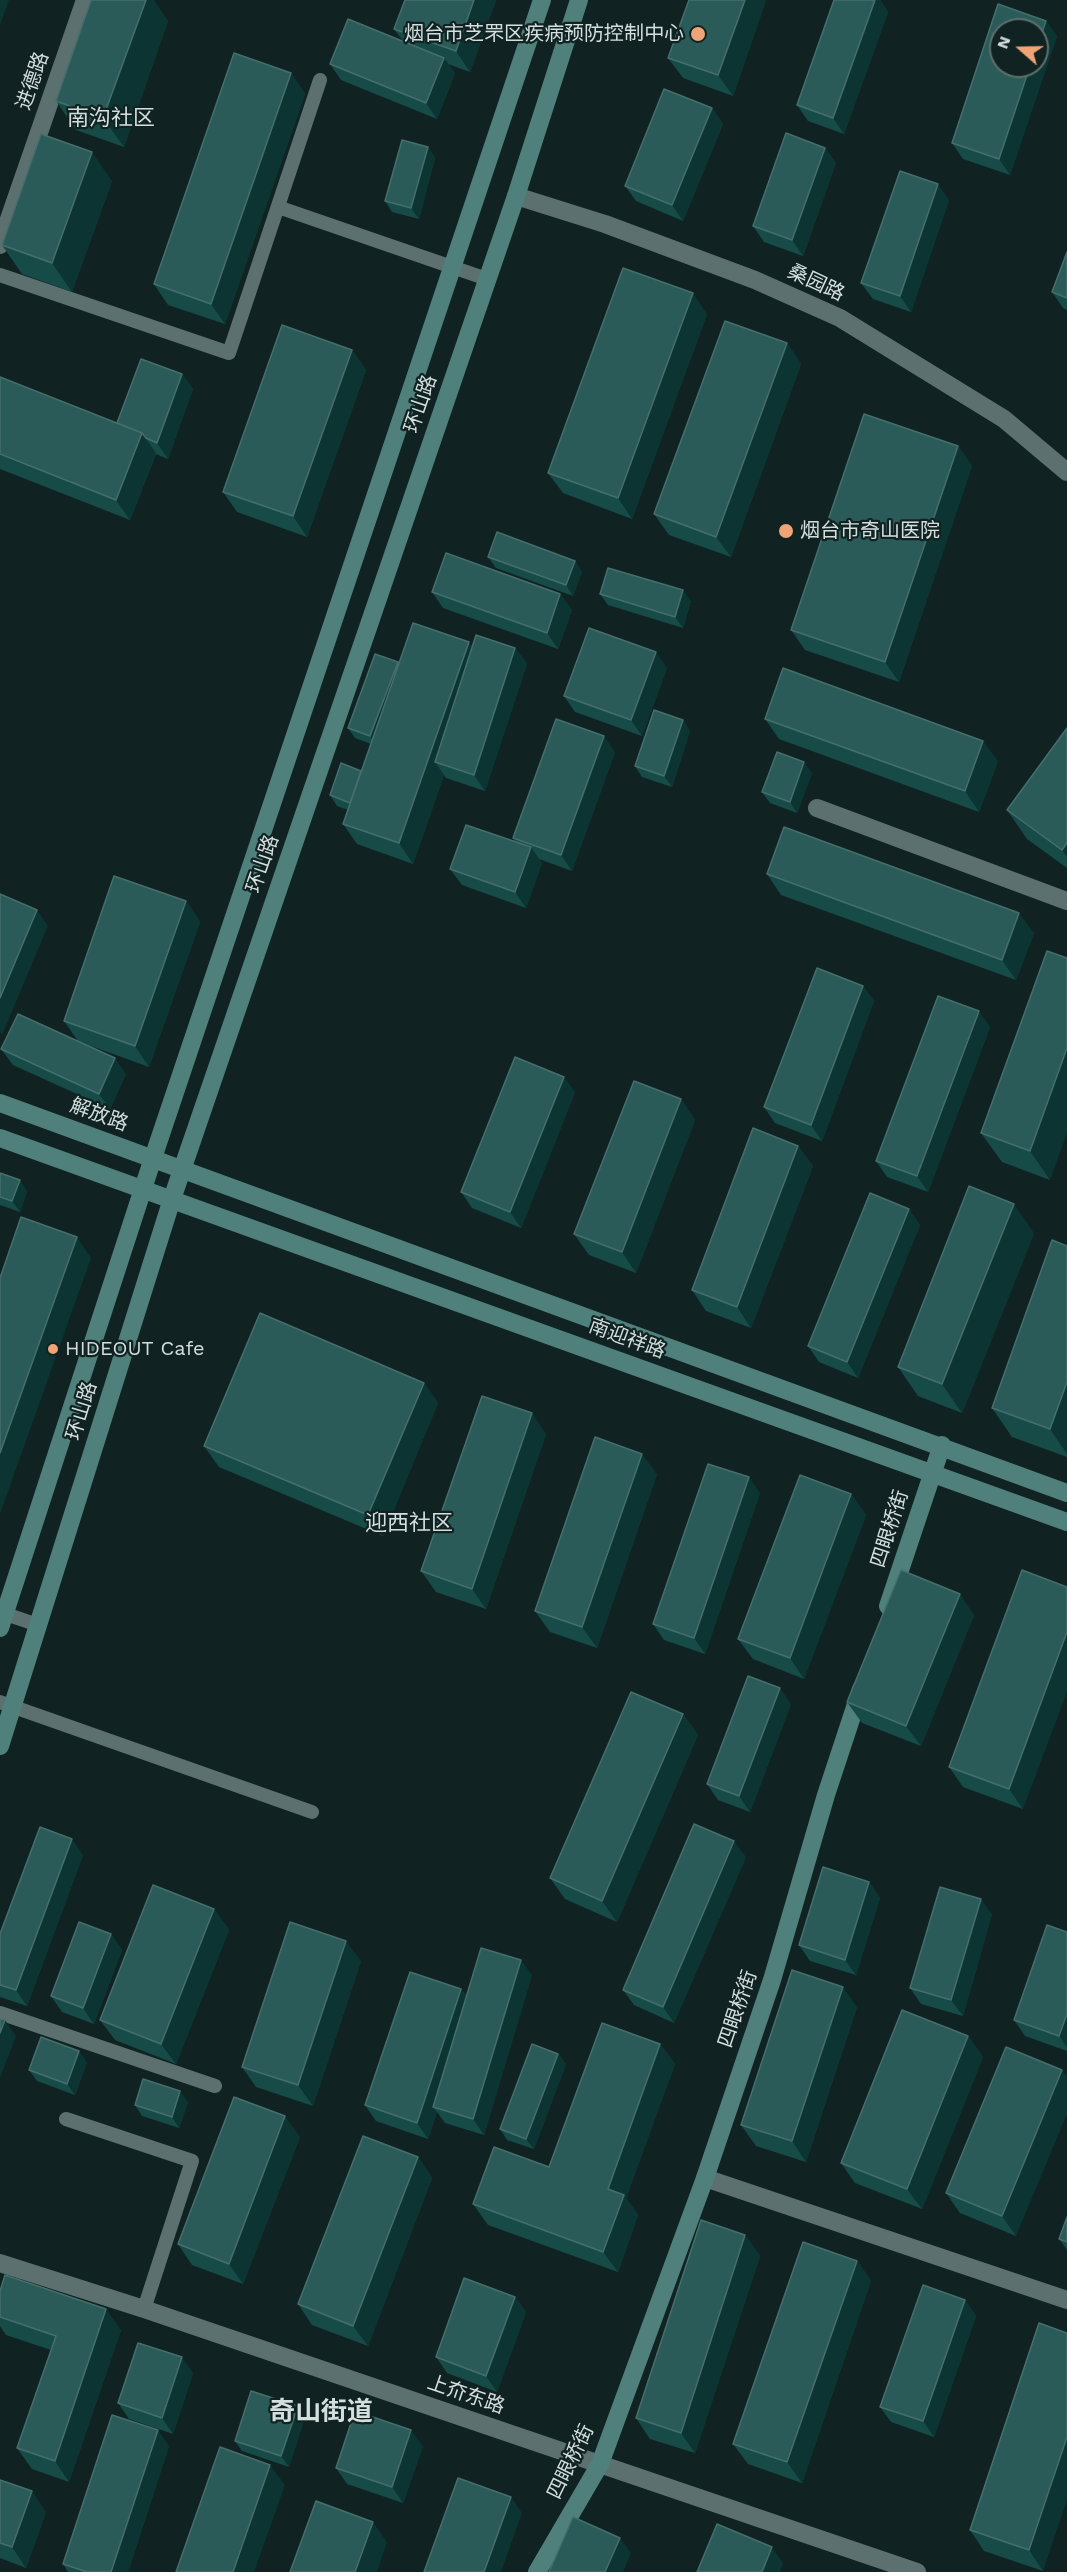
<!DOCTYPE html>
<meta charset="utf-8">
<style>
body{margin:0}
#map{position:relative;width:1067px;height:2572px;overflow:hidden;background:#102322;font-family:"Work Sans",sans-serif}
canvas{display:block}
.north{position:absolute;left:989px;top:18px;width:60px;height:60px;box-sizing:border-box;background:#102322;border:2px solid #5e6e6d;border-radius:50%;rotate:290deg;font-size:16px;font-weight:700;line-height:24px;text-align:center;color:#d3dedd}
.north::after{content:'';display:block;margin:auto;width:21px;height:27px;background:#efa377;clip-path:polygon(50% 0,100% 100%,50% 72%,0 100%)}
</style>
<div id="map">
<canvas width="1067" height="2572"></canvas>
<div class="north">N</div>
</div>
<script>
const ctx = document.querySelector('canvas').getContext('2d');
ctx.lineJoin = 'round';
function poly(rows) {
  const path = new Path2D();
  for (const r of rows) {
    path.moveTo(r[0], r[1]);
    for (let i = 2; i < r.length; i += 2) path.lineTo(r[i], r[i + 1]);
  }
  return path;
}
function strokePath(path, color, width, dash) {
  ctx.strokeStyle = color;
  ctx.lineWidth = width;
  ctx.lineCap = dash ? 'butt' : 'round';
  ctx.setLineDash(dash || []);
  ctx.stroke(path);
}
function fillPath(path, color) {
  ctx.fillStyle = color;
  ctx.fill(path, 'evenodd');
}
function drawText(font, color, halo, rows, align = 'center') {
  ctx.font = font + ' "Work Sans","Noto Sans SC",sans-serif';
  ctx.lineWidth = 4.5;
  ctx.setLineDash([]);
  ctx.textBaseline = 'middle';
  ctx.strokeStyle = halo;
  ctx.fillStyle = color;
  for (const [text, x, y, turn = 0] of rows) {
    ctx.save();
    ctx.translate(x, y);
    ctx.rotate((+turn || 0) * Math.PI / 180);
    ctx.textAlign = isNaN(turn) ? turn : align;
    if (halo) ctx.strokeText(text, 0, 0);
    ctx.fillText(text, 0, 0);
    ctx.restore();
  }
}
strokePath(poly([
 [278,207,487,279],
 [0,275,229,353,320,80],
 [0,1612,38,1625],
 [0,1702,312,1812],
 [0,2013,215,2086],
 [66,2119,192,2161,144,2309]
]), '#5c716f', 14);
strokePath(poly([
 [516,196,605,224,755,280,840,318,1004,419,1067,472],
 [0,245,85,0],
 [817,808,1067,901],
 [705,2178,1067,2300],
 [0,2263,144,2309,917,2572]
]), '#5c716f', 18);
strokePath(poly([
 [0,1103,1067,1493],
 [0,1138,1067,1522],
 [888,1606,942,1445],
 [0,1628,153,1158,542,0],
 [0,1746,172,1199,516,196,579,0],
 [537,2572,600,2464,705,2178,772,1980,826,1795,861,1689]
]), '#50807c', 18);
fillPath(poly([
 [405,0,496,0,470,72,448,64,455,73,437,119,341,80,330,64,403,41,394,29],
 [689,0,766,0,733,96,683,78,668,58],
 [834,0,880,0,888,12,844,134,808,121,797,105],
 [168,21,124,147,76,130,56,101],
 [1046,21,1057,36,1010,175,963,159,952,143],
 [291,73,305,94,225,324,168,305,154,284],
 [712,108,723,124,683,221,636,201,625,186],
 [428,147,435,158,419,219,392,212,385,201],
 [825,148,836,163,803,256,764,242,753,226],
 [112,181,72,292,22,274,2,245],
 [949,200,911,312,873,299,861,283],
 [1067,252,1067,310,1063,308,1052,292],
 [707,314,632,519,563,493,548,473],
 [787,343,801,364,731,557,669,535,654,514],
 [352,350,366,370,307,537,237,512,223,492],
 [182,374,193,389,168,459,156,454,130,520,0,469,0,377,117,423],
 [958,446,972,466,899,682,805,650,791,630],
 [488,557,575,561,582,572,573,596,496,568],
 [432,592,560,594,572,610,558,649,443,608],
 [600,594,691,601,683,628,608,605],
 [472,647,515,648,527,664,485,791,446,778,444,775,413,864,357,844,343,824,348,810,337,806,330,795,361,771,371,744,355,738,348,728,399,664],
 [667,668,642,736,575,712,564,696],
 [765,719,998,761,979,812,779,739],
 [683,720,690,731,672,787,642,777,635,766],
 [1067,728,1067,868,1027,839,1007,810],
 [615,752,572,871,539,859,542,863,526,908,462,885,450,869,516,842,513,838],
 [812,773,797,813,770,803,762,792],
 [767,874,1034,933,1016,980,781,895],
 [186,901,200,922,149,1067,80,1042,126,1074,110,1109,13,1065,1,1049,78,1041,64,1021],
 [1047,951,1050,1180,1002,1162,981,1133],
 [863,986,874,1001,822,1141,775,1123,764,1107],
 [990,1027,928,1192,887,1177,876,1161],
 [575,1092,521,1228,472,1208,461,1192],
 [681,1099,695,1120,636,1273,589,1255,574,1234],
 [798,1146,813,1166,751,1328,706,1311,692,1290],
 [0,1173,27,1191,20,1212,0,1205],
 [909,1209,920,1225,858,1378,819,1362,808,1346],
 [1034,1233,962,1413,918,1396,898,1367],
 [1067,1246,1067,1457,1012,1437,992,1408],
 [424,1383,438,1403,383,1536,219,1467,204,1446],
 [546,1434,486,1609,436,1592,421,1571],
 [657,1474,597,1648,550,1632,535,1611],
 [760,1493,705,1654,664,1640,653,1624],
 [851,1494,866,1515,804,1679,753,1659,738,1639],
 [1022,1570,1023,1809,963,1787,949,1767],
 [974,1615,921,1746,862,1723,847,1702],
 [791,1704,750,1812,718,1800,707,1784],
 [683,1714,698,1735,617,1922,565,1899,550,1878],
 [83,1855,27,2006,0,1997,0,1934],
 [746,1857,674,2023,634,2005,623,1990],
 [869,1882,880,1898,856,1975,810,1961,799,1945],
 [214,1909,229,1930,176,2064,115,2040,100,2020],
 [992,1914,963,2016,921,2004,910,1988],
 [1067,1932,1067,2051,1025,2036,1014,2020],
 [111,1934,122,1950,94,2024,62,2012,51,1996],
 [361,1961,313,2106,256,2087,242,2067],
 [532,1975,484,2135,445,2123,437,2112,428,2139,376,2121,365,2105,461,1989,467,1997],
 [857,2007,806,2162,756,2146,741,2125],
 [968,2036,983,2057,922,2209,855,2183,841,2163],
 [660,2044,675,2064,626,2198,638,2215,618,2272,488,2225,473,2204,549,2167],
 [558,2054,566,2064,534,2149,507,2140,500,2129],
 [87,2062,75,2095,37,2081,29,2070],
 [1067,2077,1016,2236,960,2213,946,2193],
 [188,2102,179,2128,142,2116,135,2105],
 [300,2137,243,2284,192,2265,178,2244],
 [418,2157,432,2178,368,2346,312,2325,298,2304],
 [1067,2217,1067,2250,1059,2239],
 [745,2235,760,2256,695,2453,650,2439,636,2418],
 [857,2261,871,2281,802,2483,748,2464,733,2444],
 [0,2291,121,2330,69,2482,32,2469,17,2448,51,2350,6,2335,0,2326],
 [515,2297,526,2312,497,2392,447,2373,436,2357],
 [965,2300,976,2316,934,2437,891,2422,880,2407],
 [1039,2323,1043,2571,984,2551,970,2530],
 [193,2373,173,2434,129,2419,118,2403],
 [305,2417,289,2467,242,2451,235,2441],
 [169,2446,128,2572,68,2572,63,2564],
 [423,2446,403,2503,347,2484,336,2468],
 [0,2480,46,2512,26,2568,0,2558]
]), '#164b48');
fillPath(poly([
 [0,0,9,0,0,25],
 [146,0,154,0,168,21,124,147,103,118],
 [474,0,496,0,470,72,456,51],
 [745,0,766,0,733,96,718,75],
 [875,0,880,0,888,12,844,134,833,118],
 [1046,21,1057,36,1010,175,999,159,1030,66,1037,66,1037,47],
 [444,58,455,73,437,119,426,103],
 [291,73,305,94,225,324,211,304],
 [712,108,723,124,683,221,672,205],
 [428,147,435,158,419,219,411,208],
 [825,148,836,163,803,256,792,240],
 [92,152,112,181,72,292,52,263],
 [938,184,949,200,911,312,900,296],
 [693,293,707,314,632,519,618,498],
 [787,343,801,364,731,557,716,537],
 [352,350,366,370,307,537,293,516],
 [182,374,193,389,168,459,157,443],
 [142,433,156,453,130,520,116,500],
 [958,446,972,466,899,682,885,662],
 [575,561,582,572,573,596,566,585],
 [683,590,691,601,683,628,675,617],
 [560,594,572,610,558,649,547,633],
 [469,642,484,663,435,762,444,775,413,864,399,843],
 [515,648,527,664,485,791,474,775],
 [656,652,667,668,642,736,631,720],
 [398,662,405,673,377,747,370,736],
 [683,720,690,731,672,787,664,776],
 [604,736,615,752,572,871,561,855],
 [983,741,998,761,979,812,965,791],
 [804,762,812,773,797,813,790,802],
 [1067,843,1067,857,1062,850],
 [531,847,542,863,526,908,515,892],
 [186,901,200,922,149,1067,135,1046],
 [37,910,48,926,2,1035,0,1032,0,998],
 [1019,913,1034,933,1016,980,1002,960],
 [863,986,874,1001,822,1141,811,1125],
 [979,1011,990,1027,928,1192,917,1176],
 [1067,1048,1067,1133,1050,1180,1030,1151],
 [115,1058,126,1074,110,1109,99,1094],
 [564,1077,575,1092,521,1228,510,1212],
 [681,1099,695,1120,636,1273,622,1252],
 [798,1146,813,1166,751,1328,737,1307],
 [20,1180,27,1191,20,1212,12,1201],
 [1014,1204,1034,1233,962,1413,942,1384],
 [909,1209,920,1225,858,1378,847,1362],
 [77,1237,91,1258,0,1514,0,1453],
 [1067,1382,1067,1454,1050,1429],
 [424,1383,438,1403,383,1536,368,1515],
 [532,1413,546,1434,486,1609,472,1589],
 [642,1454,657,1474,597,1648,582,1627],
 [749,1477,760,1493,705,1654,694,1638],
 [851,1494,866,1515,804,1679,790,1658],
 [960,1594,974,1615,921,1746,906,1726],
 [1067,1632,1067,1692,1023,1809,1009,1789],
 [780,1688,791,1704,750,1812,739,1796],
 [683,1714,698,1735,617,1922,602,1901],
 [72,1839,83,1855,27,2006,16,1990],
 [734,1841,746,1857,674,2023,663,2007],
 [869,1882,880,1898,856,1975,845,1960],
 [981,1899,992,1914,963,2016,951,2000],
 [214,1909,229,1930,176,2064,161,2044],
 [111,1934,122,1950,94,2024,83,2008],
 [346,1941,361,1961,313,2106,298,2085],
 [521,1960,532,1975,484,2135,473,2119],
 [843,1987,857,2007,806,2162,792,2141],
 [461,1989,472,2005,433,2107,437,2112,428,2139,417,2123],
 [1067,2014,1067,2047,1059,2036],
 [5,2020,16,2036,0,2078,0,2033],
 [968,2036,983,2057,922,2209,907,2189],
 [660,2044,675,2064,626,2198,638,2215,618,2272,603,2252,608,2189],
 [79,2051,87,2062,75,2095,67,2084],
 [558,2054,566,2064,534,2149,526,2139],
 [1062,2070,1067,2077,1067,2114,1016,2236,1002,2216],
 [180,2091,188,2102,179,2128,172,2117],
 [285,2116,300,2137,243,2284,229,2264],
 [418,2157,432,2178,368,2346,353,2326],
 [745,2235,760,2256,695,2453,681,2433],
 [857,2261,871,2281,802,2483,787,2462],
 [515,2297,526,2312,497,2392,486,2376],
 [965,2300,976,2316,934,2437,923,2421],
 [106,2309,121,2330,69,2482,55,2461],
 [182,2357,193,2373,173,2434,162,2418],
 [298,2406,305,2417,289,2467,281,2456],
 [158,2430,169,2446,128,2572,111,2572],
 [411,2430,423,2446,403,2503,392,2487],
 [1067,2437,1067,2500,1043,2571,1029,2550],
 [270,2465,285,2485,254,2572,233,2572],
 [32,2491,46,2512,26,2568,12,2547],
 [511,2497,522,2513,501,2572,484,2572],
 [373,2522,387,2542,377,2572,355,2572],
 [620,2538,631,2553,623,2572,605,2572],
 [772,2547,783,2563,780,2572,762,2572]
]), '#0b3432');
const building = poly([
 [91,0,146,0,103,118,56,101,91,0],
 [405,0,474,0,456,51,394,29,405,0],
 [689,0,745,0,718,75,668,58,689,0],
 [834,0,875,0,833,118,797,105,834,0],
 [998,4,1046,21,1037,47,1037,30,1001,30,1001,66,1030,66,999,159,952,143,998,4],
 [348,19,444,58,426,103,330,64,348,19],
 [234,53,291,73,211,304,154,284,234,53],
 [664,89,712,108,672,205,625,186,664,89],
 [786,133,825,148,792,240,753,226,786,133],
 [41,134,92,152,52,263,2,245,41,134],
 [402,140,428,147,411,208,385,201,402,140],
 [900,171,938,184,900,296,861,283,900,171],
 [1067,252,1067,298,1052,292,1067,252],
 [623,268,693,293,618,498,548,473,623,268],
 [725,321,787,343,716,537,654,514,725,321],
 [282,325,352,350,293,516,223,492,282,325],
 [141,359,182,374,157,443,146,438,142,433,117,423,141,359],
 [0,377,142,433,116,500,0,454,0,377],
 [864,414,958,446,885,662,791,630,864,414],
 [497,532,575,561,566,585,488,557,497,532],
 [446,553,560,594,547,633,432,592,446,553],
 [608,568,683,590,675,617,600,594,608,568],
 [413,623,469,642,399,843,343,824,413,623],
 [589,628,656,652,631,720,564,696,589,628],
 [476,635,515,648,474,775,435,762,476,635],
 [375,654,398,662,370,736,348,728,375,654],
 [783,668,983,741,965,791,765,719,783,668],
 [654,710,683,720,664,776,635,766,654,710],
 [556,719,604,736,561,855,513,838,556,719],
 [1067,728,1067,843,1062,850,1007,810,1067,728],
 [777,752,804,762,790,802,762,792,777,752],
 [341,763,361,771,350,803,330,795,341,763],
 [466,825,531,847,515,892,450,869,466,825],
 [784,827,1019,913,1002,960,767,874,784,827],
 [114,876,186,901,135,1046,64,1021,114,876],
 [0,894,37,910,0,998,0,894],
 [1047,951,1067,958,1067,1048,1030,1151,981,1133,1047,951],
 [817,968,863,986,811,1125,764,1107,817,968],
 [938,996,979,1011,917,1176,876,1161,938,996],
 [18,1014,115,1058,99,1094,1,1049,18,1014],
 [515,1057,564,1077,510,1212,461,1192,515,1057],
 [634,1081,681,1099,622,1252,574,1234,634,1081],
 [753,1128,798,1146,737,1307,692,1290,753,1128],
 [0,1173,20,1180,12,1201,0,1197,0,1173],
 [969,1186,1014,1204,942,1384,898,1367,969,1186],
 [870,1193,909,1209,847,1362,808,1346,870,1193],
 [21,1217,77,1237,0,1453,0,1278,21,1217],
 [1052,1240,1067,1246,1067,1382,1050,1429,992,1408,1052,1240],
 [260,1313,424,1383,368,1515,204,1446,260,1313],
 [482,1396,532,1413,472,1589,421,1571,482,1396],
 [595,1437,642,1454,582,1627,535,1611,595,1437],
 [708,1464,749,1477,694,1638,653,1624,708,1464],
 [800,1475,851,1494,790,1658,738,1639,800,1475],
 [901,1570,960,1594,906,1726,847,1702,901,1570],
 [1022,1570,1067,1587,1067,1632,1009,1789,949,1767,1022,1570],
 [748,1676,780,1688,739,1796,707,1784,748,1676],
 [631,1692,683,1714,602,1901,550,1878,631,1692],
 [694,1824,734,1841,663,2007,623,1990,694,1824],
 [40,1827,72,1839,16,1990,0,1985,0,1934,40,1827],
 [823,1867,869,1882,845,1960,799,1945,823,1867],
 [153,1885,214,1909,161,2044,100,2020,153,1885],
 [940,1887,981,1899,951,2000,910,1988,940,1887],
 [79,1922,111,1934,83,2008,51,1996,79,1922],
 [290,1922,346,1941,298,2085,242,2067,290,1922],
 [1047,1925,1067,1932,1067,2014,1059,2036,1014,2020,1047,1925],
 [481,1948,521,1960,473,2119,433,2107,481,1948],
 [792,1970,843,1987,792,2141,741,2125,792,1970],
 [410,1972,461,1989,417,2123,365,2105,410,1972],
 [902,2010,968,2036,907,2189,841,2163,902,2010],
 [0,2019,5,2020,0,2033,0,2019],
 [602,2023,660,2044,608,2189,624,2195,603,2252,473,2204,494,2147,549,2167,602,2023],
 [41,2037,79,2051,67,2084,29,2070,41,2037],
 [532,2044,558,2054,526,2139,500,2129,532,2044],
 [1006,2047,1062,2070,1002,2216,946,2193,1006,2047],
 [143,2079,180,2091,172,2117,135,2105,143,2079],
 [234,2097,285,2116,229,2264,178,2244,234,2097],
 [363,2136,418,2157,353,2326,298,2304,363,2136],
 [1067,2217,1067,2242,1059,2239,1067,2217],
 [701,2220,745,2235,681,2433,636,2418,701,2220],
 [803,2242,857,2261,787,2462,733,2444,803,2242],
 [5,2275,106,2309,55,2461,17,2448,56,2336,0,2317,0,2291,5,2275],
 [464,2278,515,2297,486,2376,436,2357,464,2278],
 [923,2285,965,2300,923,2421,880,2407,923,2285],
 [1039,2323,1067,2333,1067,2437,1029,2550,970,2530,1039,2323],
 [138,2343,182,2357,162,2418,118,2403,138,2343],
 [251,2391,298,2406,281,2456,235,2441,251,2391],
 [355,2411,411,2430,392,2487,336,2468,355,2411],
 [112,2415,158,2430,111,2572,87,2572,63,2564,112,2415],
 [220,2447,270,2465,233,2572,176,2572,220,2447],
 [458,2478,511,2497,484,2572,424,2572,458,2478],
 [0,2480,32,2491,12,2547,0,2543,0,2480],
 [316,2501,373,2522,355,2572,290,2572,316,2501],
 [573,2517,620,2538,605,2572,549,2572,573,2517],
 [717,2524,772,2547,762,2572,697,2572,717,2524]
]);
fillPath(building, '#2b5b58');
strokePath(building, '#456f6d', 1.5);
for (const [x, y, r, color] of [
 [698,34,8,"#efa377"],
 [786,531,8,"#efa377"],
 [53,1349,6,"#efa377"]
]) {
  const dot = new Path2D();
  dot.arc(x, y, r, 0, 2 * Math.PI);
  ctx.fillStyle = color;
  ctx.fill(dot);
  strokePath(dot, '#102322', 2);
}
drawText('20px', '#d3dedd', '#102322', [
 ["烟台市芝罘区疾病预防控制中心",684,34,"right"],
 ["烟台市奇山医院",800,531],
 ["HIDEOUT Cafe",65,1349]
], 'left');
drawText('20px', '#d3dedd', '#102322', [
 ["进德路",33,81,-71],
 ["桑园路",816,283,25],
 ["环山路",421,404,-71],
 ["环山路",263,864,-71],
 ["解放路",99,1115,20],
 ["南迎祥路",627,1339,20],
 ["环山路",82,1411,-73],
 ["四眼桥街",890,1529,-72],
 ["四眼桥街",738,2009,-71],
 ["上夼东路",466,2395,19],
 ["四眼桥街",571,2462,-64]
]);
drawText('22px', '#d3dedd', '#102322', [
 ["南沟社区",111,119],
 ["迎西社区",409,1524]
]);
drawText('bold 26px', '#d3dedd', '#102322', [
 ["奇山街道",321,2412]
]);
</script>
